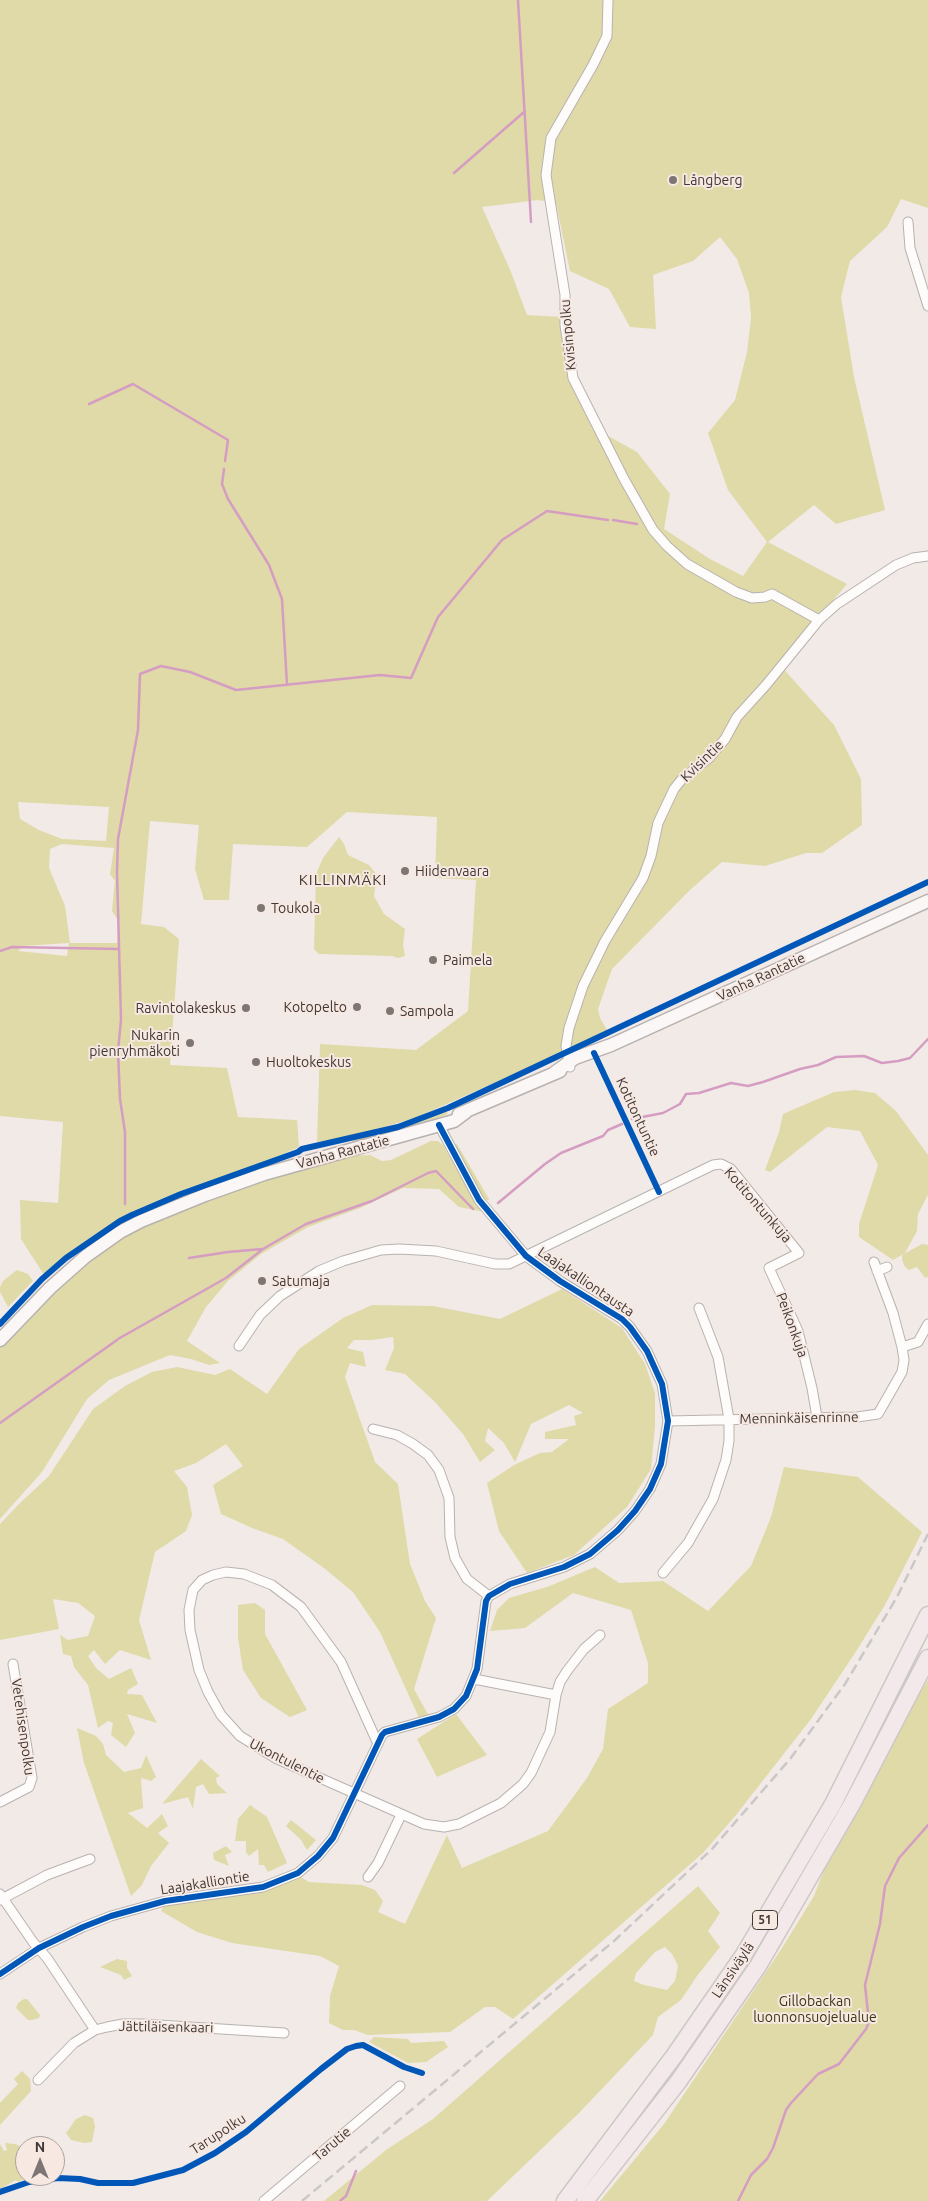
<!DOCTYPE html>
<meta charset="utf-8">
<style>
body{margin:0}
#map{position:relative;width:928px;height:2201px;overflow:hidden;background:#f2eae7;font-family:Ubuntu,sans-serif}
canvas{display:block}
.north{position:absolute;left:15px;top:2136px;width:50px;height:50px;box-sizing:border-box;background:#f7e8e2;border:1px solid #ada29d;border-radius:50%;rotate:0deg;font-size:14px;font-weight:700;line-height:20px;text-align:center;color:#3e3836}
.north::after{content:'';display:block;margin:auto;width:18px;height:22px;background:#7d7674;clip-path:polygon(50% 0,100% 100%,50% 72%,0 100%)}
</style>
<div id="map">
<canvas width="928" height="2201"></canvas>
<div class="north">N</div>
</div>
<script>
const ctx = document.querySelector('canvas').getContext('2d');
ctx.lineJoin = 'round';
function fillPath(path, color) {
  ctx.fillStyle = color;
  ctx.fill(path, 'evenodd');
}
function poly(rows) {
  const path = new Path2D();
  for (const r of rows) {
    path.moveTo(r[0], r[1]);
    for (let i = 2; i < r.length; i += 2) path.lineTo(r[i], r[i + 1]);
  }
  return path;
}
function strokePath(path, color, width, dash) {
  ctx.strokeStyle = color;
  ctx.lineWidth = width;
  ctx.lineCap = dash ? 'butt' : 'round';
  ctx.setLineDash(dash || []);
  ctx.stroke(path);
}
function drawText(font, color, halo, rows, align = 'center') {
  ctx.font = font + ' Ubuntu,sans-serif';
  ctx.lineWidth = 4;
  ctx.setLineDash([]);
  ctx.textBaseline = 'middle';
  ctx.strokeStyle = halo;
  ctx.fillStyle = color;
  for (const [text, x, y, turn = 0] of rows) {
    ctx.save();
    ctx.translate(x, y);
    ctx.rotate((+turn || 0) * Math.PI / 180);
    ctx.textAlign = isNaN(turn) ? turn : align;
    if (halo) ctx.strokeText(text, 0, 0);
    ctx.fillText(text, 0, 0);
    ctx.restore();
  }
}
fillPath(poly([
 [0,0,928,0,928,208,901,199,887,227,850,261,841,297,854,377,885,510,836,524,814,505,768,542,847,584,779,664,834,725,861,779,862,825,822,853,806,853,765,866,722,862,691,889,612,969,598,1009,600,1018,607,1030,546,1060,415,1118,350,1137,317,1142,320,1044,416,1050,468,1011,476,880,435,878,437,817,347,812,307,847,233,844,229,900,204,900,195,869,199,825,150,821,141,924,164,927,179,939,170,1065,227,1068,238,1117,297,1120,299,1147,265,1162,191,1188,135,1212,116,1222,63,1258,44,1275,21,1239,20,1200,58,1203,63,1122,0,1116],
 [538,200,556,203,570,271,609,289,630,327,656,329,653,275,693,261,720,237,737,259,749,293,751,318,747,352,735,400,708,433,728,490,767,542,743,576,710,559,664,529,670,494,637,452,603,433,576,376,562,317,527,315,511,272,482,207],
 [18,802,109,807,106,841,62,839,39,830,20,819],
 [62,844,114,848,110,874,115,881,112,911,118,920,117,943,70,943,65,906,49,868,50,849],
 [69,943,67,956,18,951,23,946],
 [339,837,344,844,348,855,369,865,377,875,374,896,384,914,405,929,403,945,405,956,398,958,392,956,319,954,314,949,316,874,323,858],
 [855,1090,875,1093,896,1111,928,1155,928,1195,918,1214,917,1231,905,1253,893,1260,859,1237,859,1224,878,1165,860,1131,827,1127,770,1172,765,1170,779,1132,783,1114,834,1092],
 [446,1111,448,1114,422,1125,352,1143,353,1140,395,1129],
 [431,1141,438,1141,443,1145,465,1184,485,1212,459,1207,439,1189,403,1188,360,1208,308,1227,261,1254,228,1281,206,1307,187,1341,220,1363,209,1365,191,1359,170,1355,109,1380,87,1399,42,1472,0,1519,0,1348,76,1271,124,1233,259,1181,344,1156,370,1155,382,1161,391,1160],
 [457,1144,489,1199,489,1200,484,1200,473,1184,453,1146],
 [922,1244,928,1245,928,1277,925,1278,917,1267,909,1270,905,1267,902,1260,902,1255],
 [17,1270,28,1274,33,1281,8,1307,0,1292,0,1287,3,1281],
 [562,1289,622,1328,645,1364,655,1393,655,1426,651,1469,627,1507,574,1555,527,1573,499,1531,487,1483,514,1465,540,1453,552,1452,569,1439,545,1439,545,1432,576,1425,574,1416,583,1413,569,1405,531,1424,515,1462,504,1443,488,1428,485,1441,495,1450,480,1462,463,1434,435,1402,405,1374,385,1370,394,1348,393,1337,372,1340,354,1340,347,1348,363,1352,366,1367,350,1363,345,1377,375,1462,398,1484,410,1564,425,1601,436,1618,414,1689,429,1716,420,1720,380,1632,353,1592,324,1568,283,1539,252,1528,221,1514,213,1485,243,1466,226,1444,196,1463,174,1471,187,1487,192,1515,186,1531,155,1552,139,1620,151,1660,120,1650,105,1664,94,1650,88,1656,96,1668,109,1679,131,1668,138,1684,128,1690,127,1694,142,1695,157,1723,127,1714,135,1733,126,1747,111,1735,113,1723,108,1721,98,1728,88,1685,74,1667,71,1656,63,1654,60,1635,68,1640,88,1636,95,1616,78,1603,53,1599,59,1629,0,1640,0,1524,19,1504,49,1476,93,1409,125,1386,152,1372,177,1367,215,1375,230,1369,267,1394,299,1349,343,1318,372,1305,433,1306,500,1319],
 [784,1467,858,1477,922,1532,885,1605,855,1653,811,1719,736,1815,703,1853,513,2019,495,2007,485,2007,450,2032,368,2035,354,2030,343,2030,329,2023,330,1996,339,1966,320,1956,232,1943,197,1932,161,1911,165,1904,263,1891,287,1883,299,1876,309,1882,362,1885,375,1890,383,1901,378,1912,405,1924,447,1835,462,1868,548,1831,587,1778,603,1749,608,1709,648,1683,648,1663,631,1610,573,1593,525,1628,490,1631,497,1610,509,1598,547,1587,595,1567,619,1583,663,1581,708,1611,751,1566,771,1517],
 [255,1603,265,1610,265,1634,307,1710,290,1717,261,1698,243,1670,238,1638,238,1605],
 [928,1680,928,2201,600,2201,664,2124,782,1948,814,1896,848,1807],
 [456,1714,487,1755,437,1777,417,1739],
 [77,1728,96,1736,103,1744,106,1755,124,1772,141,1768,146,1755,156,1777,151,1781,141,1778,143,1808,128,1813,147,1828,162,1814,168,1826,158,1833,169,1843,151,1866,142,1885,131,1896,84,1763],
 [201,1759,220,1776,216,1778,217,1784,227,1793,209,1794,203,1784,196,1787,193,1809,188,1797,162,1804],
 [250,1805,267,1817,287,1863,268,1872,264,1865,259,1865,258,1849,249,1856,246,1852,246,1841,235,1841,238,1819],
 [291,1820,316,1840,307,1850,301,1840,286,1826],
 [226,1846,232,1852,225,1855,229,1866,214,1860,213,1853],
 [698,1886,720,1913,708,1931,720,1947,697,1976,681,2000,658,2017,653,2035,578,2114,487,2201,324,2201,386,2150,433,2119],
 [665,1947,672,1954,678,1966,675,1981,667,1990,644,1985,634,1981,636,1973,655,1952],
 [117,1959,127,1961,127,1968,132,1976,124,1980,121,1975,100,1967],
 [24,1999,27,1999,40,2015,39,2018,32,2020,28,2020,16,2008,18,2003],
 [374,2037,408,2039,411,2043,444,2041,448,2047,426,2062,408,2063,369,2042],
 [22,2071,30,2079,31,2091,0,2125,0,2103,18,2084,14,2079],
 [85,2115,93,2118,95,2126,92,2142,84,2143,71,2140,66,2133,76,2119],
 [5,2143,15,2144,25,2148,25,2176,50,2176,28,2177,18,2182,16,2180,0,2189,0,2144,4,2151,7,2150]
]), '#dfdaa8');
strokePath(poly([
 [518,0,531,222],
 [454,173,524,112],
 [89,404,133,384,228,440,225,461],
 [224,469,222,484,228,499,269,565,282,599,287,685],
 [613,520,637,524],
 [0,951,12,947,119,949],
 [632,1119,663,1113,680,1104,686,1094,699,1093,731,1083,748,1086,763,1082,800,1069,818,1065,836,1057,864,1056,882,1063,898,1061,910,1058,928,1039],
 [498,1203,545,1164,561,1153,603,1136,608,1130,622,1124],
 [125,1204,125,1132,120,1099,118,1051,121,1020,117,872,118,839,138,730,140,674,161,666,190,672,236,690,380,675,411,678,438,617,502,540,547,511,608,520],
 [189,1258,228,1252,262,1249],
 [118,1339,226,1278,263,1249,306,1224,372,1201,428,1173,436,1171,473,1209],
 [0,1423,117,1340],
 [340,2201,346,2196,356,2171],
 [738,2201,751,2175,767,2159,773,2148,786,2110,791,2103,818,2074,839,2064,866,2029,869,2022,865,1985,880,1924,885,1886,899,1858,928,1825]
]), '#d59dc2', 2.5);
const minor = poly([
 [608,0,607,36,593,65,551,138,546,175,565,295,565,325,573,378,624,479,653,530,667,546,687,564,736,592,752,598,765,597,772,594,819,620],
 [908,222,910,248,928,306],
 [570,1067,566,1046,569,1028,583,986,605,941,643,878,651,856,658,823,674,789,682,779,709,758,725,739,737,717,766,685,819,620,837,604,896,565,913,558,928,556],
 [874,1262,893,1313,902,1347],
 [877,1271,887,1267],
 [239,1346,260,1315,280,1296,319,1271,343,1261,381,1250,399,1249,436,1251,495,1264,509,1264,713,1165,721,1164,731,1169,799,1253,769,1268,798,1331,812,1388,817,1417],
 [668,1421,857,1417,878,1414,902,1372,904,1360,902,1347,918,1342,928,1324],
 [373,1429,397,1435,413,1444,428,1455,439,1470,449,1498,450,1537,455,1558,467,1579,489,1596],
 [663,1573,688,1543,713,1499,726,1460,729,1441,729,1419,718,1357,699,1308],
 [556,1695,560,1682,567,1671,584,1649,600,1635],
 [378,1744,341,1662,301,1607,272,1585,244,1574,226,1572,213,1575,202,1580,193,1590,189,1610,190,1630,199,1670,208,1692,221,1715,240,1736,277,1759,424,1824,444,1827,459,1824,501,1803,523,1784,531,1773,550,1732,556,1695,474,1679],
 [0,1802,29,1787,32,1778,13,1664],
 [368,1877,378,1863,401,1815],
 [0,1894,33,1942,47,1958,95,2030],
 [0,1900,47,1875,90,1859],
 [0,1974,39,1948,83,1927,111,1916,165,1901,263,1887,298,1873,318,1856,333,1838,382,1735,385,1732,439,1717,454,1709,466,1696,477,1669,486,1601,489,1596,510,1584,564,1567,590,1554,618,1530,635,1511,650,1489,661,1464,668,1421,662,1384,647,1351,630,1327,622,1319,560,1281,526,1256,479,1200,439,1125],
 [38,2080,74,2043,95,2030,107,2027,123,2024,143,2024,284,2033],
 [264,2201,400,2086]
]);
const secondary = poly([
 [554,1073,575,1058,611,1045,928,901],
 [459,1114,560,1071],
 [0,1340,50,1288,86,1256,120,1232,141,1221,205,1195,264,1174,454,1121,466,1112]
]);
const motorway = poly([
 [565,2201,674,2056,743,1956,833,1804,928,1615],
 [585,2201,678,2082,758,1966,852,1804,928,1658]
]);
strokePath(minor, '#b8b2af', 11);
strokePath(secondary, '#b8b2af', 15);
strokePath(motorway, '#ccc8c6', 19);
strokePath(minor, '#fdfcfb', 9);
strokePath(secondary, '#faf7f6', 12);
strokePath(motorway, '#f4e9ea', 16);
strokePath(poly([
 [302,2201,614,1941,712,1849,790,1759,845,1684,897,1597,928,1534]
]), '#c9c7c7', 2.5, [10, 5]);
strokePath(poly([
 [594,1053,659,1192],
 [0,1324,42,1279,66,1258,120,1221,132,1215,181,1194,298,1152,302,1149,398,1127,448,1108,928,882],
 [0,1974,39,1948,83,1927,111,1916,165,1901,263,1887,298,1873,318,1856,333,1838,382,1735,385,1732,439,1717,454,1709,466,1696,477,1669,486,1601,489,1596,510,1584,564,1567,590,1554,618,1530,635,1511,650,1489,661,1464,668,1421,662,1384,647,1351,630,1327,622,1319,560,1281,526,1256,479,1200,439,1125],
 [0,2192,29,2182,58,2178,80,2179,98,2183,133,2183,183,2170,215,2153,246,2132,321,2069,347,2049,356,2046,363,2045,404,2067,422,2073]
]), '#0057b8', 6);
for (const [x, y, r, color] of [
 [673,180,5,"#7d7674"],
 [405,871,5,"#7d7674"],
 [261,908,5,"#7d7674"],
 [433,960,5,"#7d7674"],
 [357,1007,5,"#7d7674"],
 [246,1008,5,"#7d7674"],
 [390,1011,5,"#7d7674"],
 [190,1043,5,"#7d7674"],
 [256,1062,5,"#7d7674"],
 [262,1281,5,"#7d7674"]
]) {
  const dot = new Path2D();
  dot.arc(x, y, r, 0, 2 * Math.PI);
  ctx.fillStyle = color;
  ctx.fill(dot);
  strokePath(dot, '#f7e8e2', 2);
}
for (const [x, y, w] of [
 [765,1920,25]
]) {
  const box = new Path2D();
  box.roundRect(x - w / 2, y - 9.5, w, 19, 4);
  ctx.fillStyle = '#f7e8e2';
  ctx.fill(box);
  strokePath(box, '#3e3836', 1);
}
drawText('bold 12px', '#3e3836', null, [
 ["51",765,1920]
]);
drawText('14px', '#3e3836', '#f7e8e2', [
 ["Långberg",683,180],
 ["Hiidenvaara",415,871],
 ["Toukola",271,908],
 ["Paimela",443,960],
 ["Kotopelto",347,1007,"right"],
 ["Ravintolakeskus",236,1008,"right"],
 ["Sampola",400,1011],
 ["Nukarin",180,1035,"right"],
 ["pienryhmäkoti",180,1051,"right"],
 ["Huoltokeskus",266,1062],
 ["Satumaja",272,1281]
], 'left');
drawText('14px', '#3e3836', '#f7e8e2', [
 ["Kvisinpolku",568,335,-95],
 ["Kvisintie",702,761,-44],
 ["Vanha Rantatie",761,977,-25],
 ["Kotitontuntie",638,1117,65],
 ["Vanha Rantatie",343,1152,-15],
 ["Kotitontunkuja",758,1205,49],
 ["Laajakalliontausta",586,1282,34],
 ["Peikonkuja",792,1325,70],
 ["Menninkäisenrinne",799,1418,-1],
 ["Vetehisenpolku",23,1727,82],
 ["Ukontulentie",287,1761,27],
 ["Laajakalliontie",205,1883,-9],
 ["Länsiväylä",733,1970,-56],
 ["Jättiläisenkaari",166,2027,1],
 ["Tarupolku",218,2134,-33],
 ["Tarutie",332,2144,-40]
]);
drawText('14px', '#39370e', '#f7e8e2', [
 ["Gillobackan",815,2001],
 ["luonnonsuojelualue",815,2017]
]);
ctx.letterSpacing = '1px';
drawText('15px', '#413531', '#f7e8e2', [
 ["KILLINMÄKI",343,880]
]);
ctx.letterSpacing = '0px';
</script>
